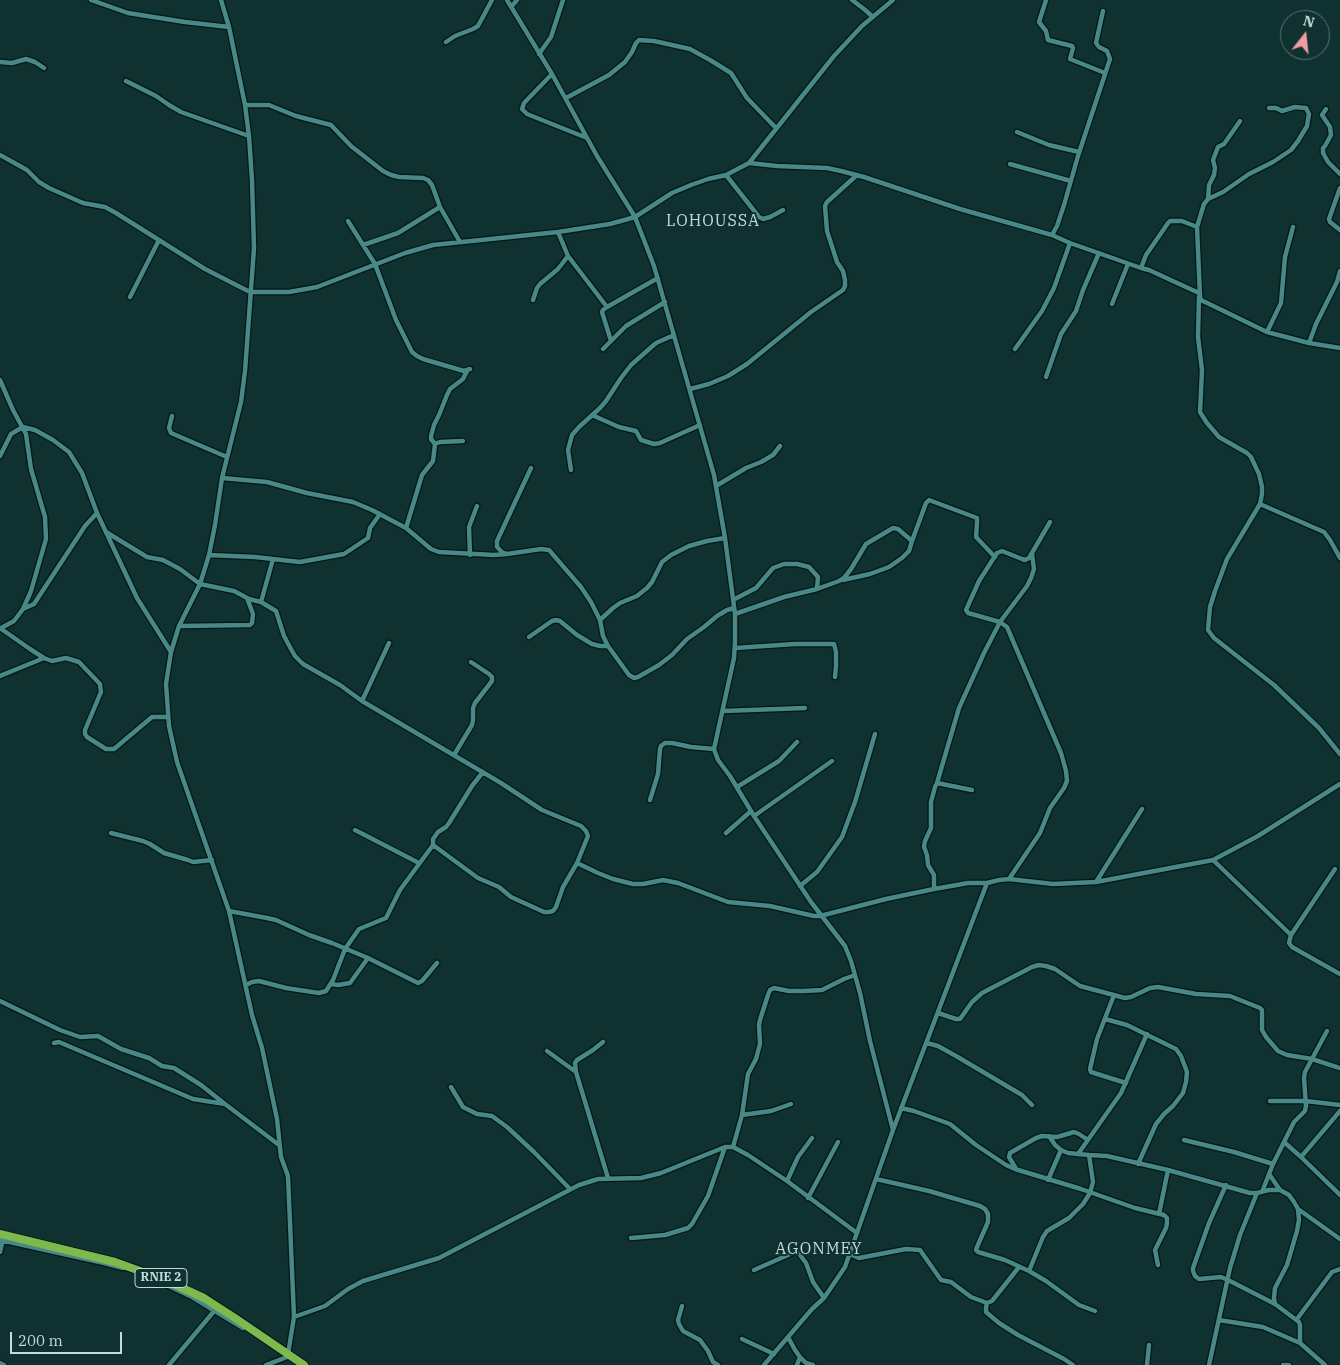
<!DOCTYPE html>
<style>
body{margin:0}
#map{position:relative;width:1340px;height:1365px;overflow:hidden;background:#0f3130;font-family:"IBM Plex Serif",serif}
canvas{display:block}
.north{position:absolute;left:1280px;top:10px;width:50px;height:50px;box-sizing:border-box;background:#0f3130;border:1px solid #557675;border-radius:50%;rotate:16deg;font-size:14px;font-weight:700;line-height:20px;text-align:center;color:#bedddc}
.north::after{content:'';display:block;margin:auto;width:18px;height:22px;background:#f49aa3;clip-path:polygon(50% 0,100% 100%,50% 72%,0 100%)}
.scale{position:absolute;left:10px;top:1332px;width:112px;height:22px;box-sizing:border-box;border:2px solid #bedddc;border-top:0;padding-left:6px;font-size:15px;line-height:18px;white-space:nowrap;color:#bedddc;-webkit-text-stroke:4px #0f3130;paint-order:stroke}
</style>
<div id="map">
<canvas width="1340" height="1365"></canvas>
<div class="north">N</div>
<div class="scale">200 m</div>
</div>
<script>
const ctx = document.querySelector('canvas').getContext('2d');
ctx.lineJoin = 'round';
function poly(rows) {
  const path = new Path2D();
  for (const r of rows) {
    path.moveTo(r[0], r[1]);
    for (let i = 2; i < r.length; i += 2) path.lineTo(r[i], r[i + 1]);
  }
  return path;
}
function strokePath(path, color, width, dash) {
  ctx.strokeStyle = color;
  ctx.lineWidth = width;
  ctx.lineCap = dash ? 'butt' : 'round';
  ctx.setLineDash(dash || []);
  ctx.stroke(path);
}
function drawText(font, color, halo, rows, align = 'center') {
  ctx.font = font + ' "IBM Plex Serif",serif';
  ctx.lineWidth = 4;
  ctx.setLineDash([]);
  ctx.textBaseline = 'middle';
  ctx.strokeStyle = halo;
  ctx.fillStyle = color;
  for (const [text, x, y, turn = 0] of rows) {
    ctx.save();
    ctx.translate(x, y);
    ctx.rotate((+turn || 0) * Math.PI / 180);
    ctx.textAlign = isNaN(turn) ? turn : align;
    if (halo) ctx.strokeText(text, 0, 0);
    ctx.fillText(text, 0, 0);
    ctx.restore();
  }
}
const street = poly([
 [91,0,128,13,185,22,229,27],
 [221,0,229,27,245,105,249,136,252,180,254,248,245,371,241,402,222,478,215,525,209,555,200,584,179,626,171,652,166,684,169,726,177,762,229,911,252,1015,262,1048,277,1119,281,1157,288,1176,294,1317,288,1354,287,1357,266,1365],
 [507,0,552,74,597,156,635,217,654,266,714,475,725,538,735,614,735,641,734,658,714,749,715,752,718,760,730,776,754,816,811,902,845,946,851,961,860,993,870,1041,893,1130,845,1267,824,1298,812,1309,764,1365],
 [852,0,864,9,873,17],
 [1046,0,1039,22,1046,31,1048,40,1072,46,1073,48,1070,59,1105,73],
 [511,7,517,0],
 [446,42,455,36,473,29,478,26,492,0],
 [539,54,551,37,563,0],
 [0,62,12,63,26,59,35,62,44,68],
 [552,74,524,103,522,109,527,114,587,138],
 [126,81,156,96,169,105,181,112,249,136],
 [566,98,609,75,625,62,632,52,636,43,639,40,654,41,690,49,710,60,731,73,747,98,776,128],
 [245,105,269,105,296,116,331,125,351,146,383,171,391,175,399,177,423,178,428,180,432,185,440,207,460,242],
 [1326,109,1322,115,1330,127,1331,135,1325,146,1323,148,1323,153,1328,162,1340,174],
 [1017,132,1049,145,1079,152],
 [0,155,27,170,39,182,49,188,83,203,105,207,116,213,205,269,250,292,289,292,317,287,405,253,433,245,558,232,610,224,635,217,672,193,691,185,708,179,726,175,749,163,834,56,862,26,893,0],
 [749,163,777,166,827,168,841,171,864,177,960,209,1052,235,1070,243,1141,268,1149,270,1199,293,1201,300,1267,332,1309,343,1340,348],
 [1010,164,1071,181],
 [726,175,759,217,763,219,770,217,783,210],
 [1340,188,1329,219,1330,222,1340,230],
 [1208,199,1223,192,1249,174,1273,162,1291,150,1298,141,1307,126,1309,114,1306,108,1295,107,1282,111,1276,108,1269,108],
 [348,221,375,264,396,320,412,352,417,356,423,359,464,371,470,369],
 [558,232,568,256,607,307,658,278],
 [1052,235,1057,226,1064,205,1078,156,1110,59,1107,51,1099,47,1096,43,1103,11],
 [363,245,398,233,440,207],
 [1141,268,1146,255,1168,223,1170,221,1182,221,1197,227],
 [1200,296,1197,227,1204,204,1208,199,1209,185,1214,175,1215,168,1213,160,1218,147,1224,144,1240,121],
 [130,297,159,240],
 [1199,297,1198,337,1202,370,1200,412,1207,423,1219,437,1247,453,1251,457,1259,474,1262,487,1262,494,1260,504,1227,559,1215,591,1210,607,1208,630,1214,638,1274,685,1319,728,1340,754],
 [533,300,537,288,540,284,558,269,568,256],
 [1112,304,1128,264],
 [607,307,603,310,602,312,611,341],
 [1267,332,1281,303,1285,257,1293,227],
 [1309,343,1316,324,1337,282,1340,271],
 [603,349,626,326,665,302],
 [1015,349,1042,311,1054,288,1070,243],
 [1046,377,1061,334,1076,311,1083,290,1099,253],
 [0,380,13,410,26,434,31,469,45,517,46,539,31,591,23,609,14,621,1,628],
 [690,389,709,384,728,376,747,364,811,312,843,290,845,286,845,280,843,271,837,262,827,231,825,206,827,202,857,175],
 [592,415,619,427,636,431,641,440,654,444,660,443,700,425],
 [172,416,169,428,171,433,227,457],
 [435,444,431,439,431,436,434,425,439,415,447,395,450,389,463,379,467,371],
 [0,456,11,434,23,427,35,430,53,440,69,452,82,473,97,513,137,598,171,652],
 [531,468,497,541,497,547,503,553,507,554,541,549,549,550,581,587,591,602,600,620],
 [571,470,568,450,572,435,579,427,600,408,606,401,621,378,631,365,656,343,674,335],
 [222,478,267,482,307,493,353,502,372,510,406,528,431,549,439,552,494,555,507,554],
 [716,486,746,468,761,462,773,455,780,446],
 [1260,504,1324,532,1330,540,1340,558],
 [406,528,422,475,433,461,435,444,440,442,463,441],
 [106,532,147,557,163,560,180,569,200,584,234,591,249,599,261,602,276,611,284,636,291,649,295,656,303,664,340,685,362,701,501,783,542,810,581,826,586,831,588,836,577,863,563,887,556,907,553,911,549,912,544,912,511,897,499,887,478,878,433,845],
 [725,538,707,541,689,546,671,555,662,562,652,582,647,588,637,596,620,603,613,608,600,620,603,636,608,646,629,675,634,678,638,677,659,665,672,655,687,639,704,627,717,616,727,610,734,608],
 [209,555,255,557,300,562,344,554,368,538,370,528,380,514],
 [470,555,469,527,477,506],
 [843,580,870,574,889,567,902,558,909,551,912,541],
 [733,600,756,588,773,568,784,564,797,564,809,567,818,577,817,589],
 [261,602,273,559],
 [23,609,34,604,85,526,97,513],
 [735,614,784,597,817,589,839,581,844,578,851,569,866,544,893,528,898,529,912,541,926,503,929,500,977,518,977,523,976,537,995,557],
 [179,626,250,625,252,623,253,614,247,598],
 [0,628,30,649,44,658,52,661,66,658,79,662,100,684,101,692,85,730,85,734,87,737,106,749,114,749,152,717,168,717],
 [529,637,552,621,556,620,560,621,577,635,592,644,600,646,608,646],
 [735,648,795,644,834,644,836,652,836,666,835,677],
 [0,676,44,658],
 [362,701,389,643],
 [723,711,805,708],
 [454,755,472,725,473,720,473,708,475,703,492,681,492,677,489,674,471,662],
 [937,783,972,790],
 [737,787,779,761,797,742],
 [650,800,658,774,660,749,661,746,665,743,672,743,691,747,714,749],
 [754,816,832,761],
 [355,830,419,863],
 [111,833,143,841,150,844,164,853,188,860,193,862,212,860],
 [726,833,751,811],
 [1213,860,1291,935],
 [577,863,598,873,613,879,633,884,643,884,663,880,678,883,728,902,770,906,814,916,820,916,886,899,934,889,968,883,987,883],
 [1335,869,1291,935,1289,943,1292,947,1340,974],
 [1009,879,1040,833,1050,808,1064,788,1067,781,1066,771,1061,753,1007,627,1000,622,968,613,966,610,979,581,997,553,1002,551,1022,559,1025,560,1029,558,1050,522],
 [1096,882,1142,809],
 [800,886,817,872,842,837,855,802,875,734],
 [934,889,934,875,928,865,927,855,924,847,925,841,931,828,931,802,935,787,937,783,959,708,984,653,1000,622,1027,586,1031,578,1034,569,1032,554],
 [229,911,267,918,276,920,309,935,332,943,368,958,418,983,422,981,437,963],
 [331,984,338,985,350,983,368,958],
 [246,985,252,982,259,981,286,988,319,993,326,991,333,980,345,949,359,929,386,918,400,890,433,845,433,839,438,832,446,827,449,823,472,786,483,772],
 [1114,995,1097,1039,1090,1069,1091,1072,1094,1073,1126,1083],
 [0,1001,60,1030,80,1037,98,1036,121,1049,149,1058,162,1066,174,1068,201,1085,225,1104],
 [938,1013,956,1019,960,1019,972,1002,982,993,1032,967,1039,965,1046,966,1055,969,1080,986,1125,998,1131,997,1150,988,1158,987,1196,994,1230,996,1260,1008,1262,1010,1262,1030,1266,1037,1278,1051,1287,1055,1312,1059,1340,1068],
 [1105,1019,1127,1025,1176,1049,1181,1056,1187,1072,1186,1082,1183,1093,1173,1106,1164,1114,1156,1124,1138,1164],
 [603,1042,593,1050,577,1060,575,1063,576,1072,608,1178],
 [54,1043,59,1042,193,1099,225,1104,279,1145],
 [927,1043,938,1046,956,1056,1022,1095,1032,1105],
 [547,1051,576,1072],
 [451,1087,463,1107,477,1114,492,1116,507,1127,534,1152,570,1189],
 [1270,1101,1306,1101,1340,1105],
 [901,1108,914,1111,950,1124,976,1145,1006,1165,1015,1169,1081,1189,1135,1208,1164,1215,1167,1218,1167,1223,1166,1228,1155,1250,1158,1265],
 [1340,1111,1301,1157,1340,1195],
 [742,1115,771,1111,791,1104],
 [893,1130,987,883,999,880,1009,879,1053,884,1096,882,1213,860,1258,836,1340,784],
 [1049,1136,1055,1145,1061,1150,1068,1153,1089,1155],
 [1184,1140,1234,1152,1273,1164],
 [1284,1142,1301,1157],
 [733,1147,742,1115,748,1074,756,1059,760,1044,759,1025,760,1020,768,995,770,990,774,988,789,991,803,991,822,990,844,979,855,975],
 [1078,1154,1121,1093,1147,1034],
 [1015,1167,1009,1157,1010,1153,1036,1138,1042,1136,1057,1137,1074,1132,1079,1134,1088,1140],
 [1269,1174,1280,1190],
 [876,1179,929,1191,980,1206,985,1209,988,1214,988,1222,977,1247,976,1250,978,1252,1005,1260,1029,1271,1046,1281,1079,1305,1095,1311],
 [1048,1180,1061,1150],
 [787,1181,798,1157,812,1138],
 [1226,1185,1209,1223,1193,1268,1193,1271,1195,1276,1199,1279,1221,1277,1228,1280,1275,1304],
 [1262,1192,1273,1164,1294,1122,1305,1111,1306,1106,1304,1078,1305,1072,1327,1031],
 [808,1198,838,1142],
 [1298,1209,1340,1239],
 [1159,1214,1168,1170],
 [631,1238,665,1235,688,1228,692,1224,708,1196,725,1147],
 [0,1240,104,1263,123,1268],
 [0,1252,3,1239],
 [850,1254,859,1258,906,1249,920,1250,941,1280,951,1282,971,1297,987,1303,992,1301,1019,1267],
 [754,1270,797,1251,806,1263,813,1282,824,1298],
 [1029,1271,1043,1237,1047,1231,1069,1218,1083,1204,1090,1193,1093,1182,1089,1155,1107,1156,1168,1170,1250,1193,1257,1193,1269,1190,1280,1190,1289,1195,1294,1202,1298,1209,1299,1220,1297,1231,1287,1265,1275,1288,1274,1298,1275,1304,1299,1322,1300,1325,1300,1343,1325,1365],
 [154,1279,192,1297,243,1328],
 [987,1303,986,1308,986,1312,999,1323,1018,1335,1064,1359,1073,1365],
 [682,1306,678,1320,679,1324,683,1331,700,1340,708,1351,713,1362,718,1365],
 [294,1317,325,1306,348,1289,363,1281,439,1258,579,1185,598,1179,641,1178,661,1173,725,1147,733,1147,748,1155,787,1181,857,1233],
 [1297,1319,1332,1272,1340,1269],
 [1219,1320,1263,1327,1300,1343],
 [788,1337,795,1350,800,1357,797,1365],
 [742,1339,774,1354],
 [800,1357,806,1363,813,1365],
 [0,1363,4,1365],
 [169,1365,215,1310],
 [1147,1365,1149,1345],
 [1209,1365,1230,1268,1240,1235,1257,1193],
 [1283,1365,1289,1365]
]);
const highway = poly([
 [0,1234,115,1262,165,1280,204,1298,235,1318,304,1365]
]);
strokePath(street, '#041717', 7);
strokePath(highway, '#041717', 10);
strokePath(street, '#488886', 4.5);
strokePath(highway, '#7db94d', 8);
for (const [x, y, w] of [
 [161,1278,52]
]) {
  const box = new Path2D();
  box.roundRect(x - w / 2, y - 9.5, w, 19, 4);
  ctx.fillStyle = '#0f3130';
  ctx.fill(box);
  strokePath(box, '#bedddc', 1);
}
drawText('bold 12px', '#bedddc', null, [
 ["RNIE 2",161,1278]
]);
ctx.letterSpacing = '1px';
drawText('16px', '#bedddc', '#0f3130', [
 ["LOHOUSSA",713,221],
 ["AGONMEY",819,1249]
]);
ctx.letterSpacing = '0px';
</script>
